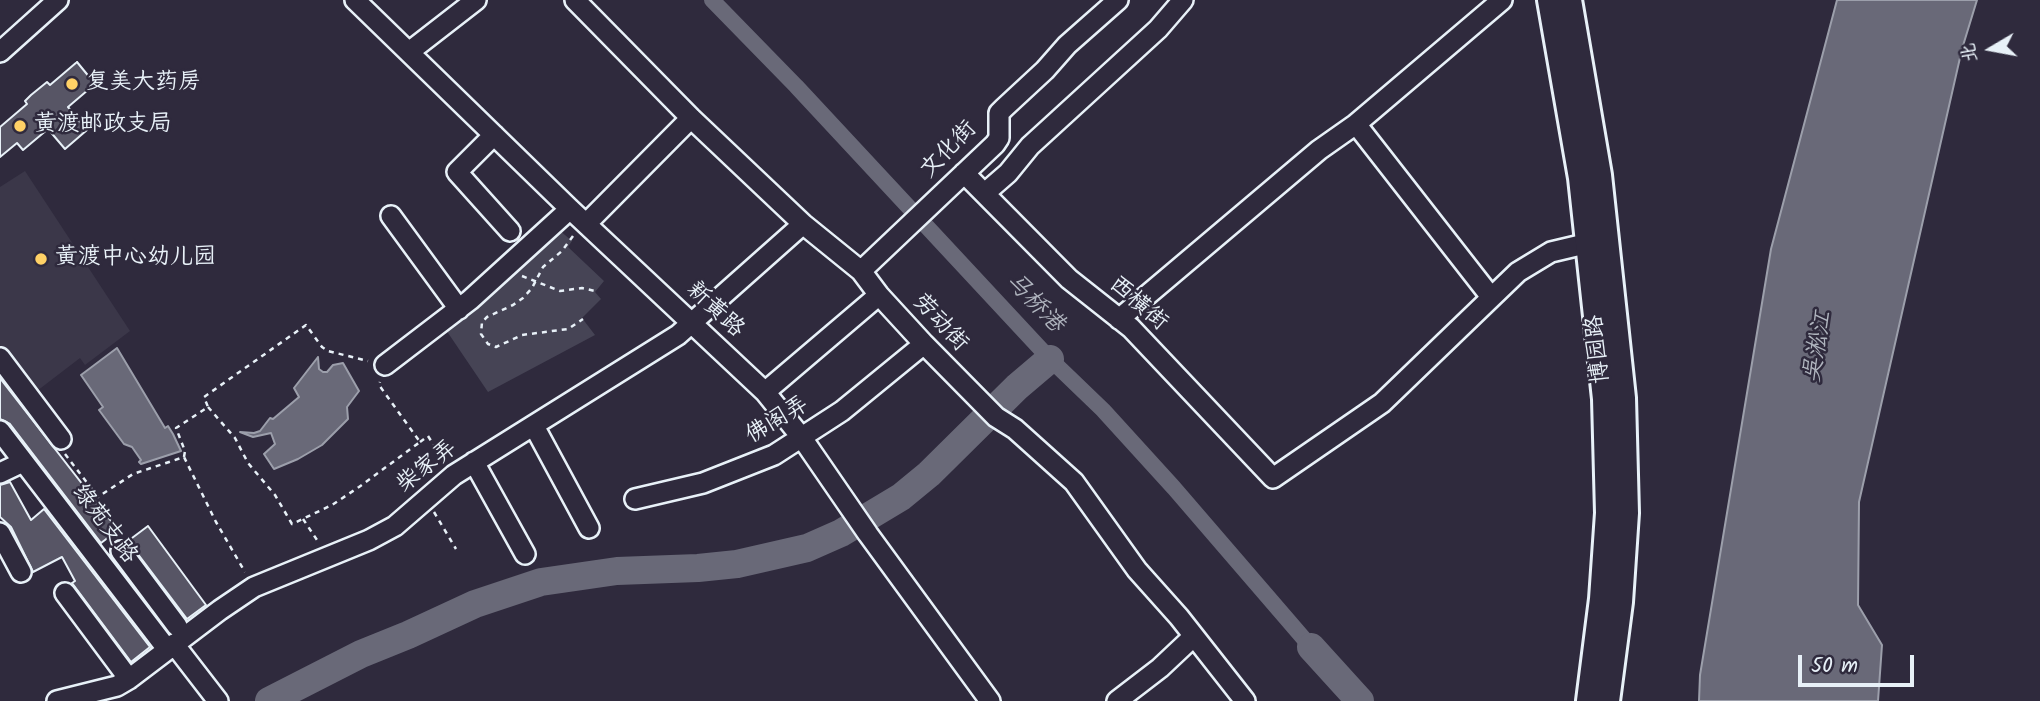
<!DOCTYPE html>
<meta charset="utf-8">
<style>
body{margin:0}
#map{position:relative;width:2040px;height:701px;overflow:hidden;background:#2f2a3d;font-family:Kalam,"LXGW WenKai TC",sans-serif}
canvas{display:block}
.north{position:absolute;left:1956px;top:14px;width:70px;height:70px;-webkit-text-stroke:5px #2f2a3d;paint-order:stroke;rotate:260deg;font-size:19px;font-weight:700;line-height:28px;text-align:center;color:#e8f1f8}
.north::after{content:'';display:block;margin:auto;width:24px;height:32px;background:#e8f1f8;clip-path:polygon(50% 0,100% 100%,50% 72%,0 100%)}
.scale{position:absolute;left:1798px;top:655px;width:116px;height:32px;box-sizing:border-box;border:4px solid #e8f1f8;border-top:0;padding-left:9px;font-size:21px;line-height:24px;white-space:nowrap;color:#e8f1f8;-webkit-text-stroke:5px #2f2a3d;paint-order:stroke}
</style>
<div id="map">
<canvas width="2040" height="701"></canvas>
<div class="north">北</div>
<div class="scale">50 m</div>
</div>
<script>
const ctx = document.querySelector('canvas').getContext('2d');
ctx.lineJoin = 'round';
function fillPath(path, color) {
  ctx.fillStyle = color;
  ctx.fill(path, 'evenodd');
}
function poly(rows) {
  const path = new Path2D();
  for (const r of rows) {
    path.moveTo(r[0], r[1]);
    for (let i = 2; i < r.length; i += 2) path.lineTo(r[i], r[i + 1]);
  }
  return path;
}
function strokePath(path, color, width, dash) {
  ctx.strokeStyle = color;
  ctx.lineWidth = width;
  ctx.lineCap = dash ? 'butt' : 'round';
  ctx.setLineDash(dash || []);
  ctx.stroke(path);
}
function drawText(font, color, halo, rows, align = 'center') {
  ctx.font = font + ' Kalam,"LXGW WenKai TC",sans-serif';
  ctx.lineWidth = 5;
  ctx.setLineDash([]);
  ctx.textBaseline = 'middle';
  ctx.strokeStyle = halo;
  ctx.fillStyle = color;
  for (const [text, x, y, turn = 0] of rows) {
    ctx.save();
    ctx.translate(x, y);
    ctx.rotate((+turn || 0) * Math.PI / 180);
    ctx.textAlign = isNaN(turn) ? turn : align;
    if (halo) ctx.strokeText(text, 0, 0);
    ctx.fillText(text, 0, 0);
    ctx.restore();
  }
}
fillPath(poly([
 [25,171,130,331,85,365,80,358,33,394,0,351,0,187]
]), '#3b3749');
fillPath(poly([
 [558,229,572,241,568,247,604,281,595,292,601,299,582,318,595,335,488,392,444,327]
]), '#464455');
const water = poly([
 [1837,0,1977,0,1962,49,1859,502,1858,605,1882,645,1878,701,1699,701,1700,675,1771,249,1837,0],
 [117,348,165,428,168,426,173,434,181,451,141,464,139,462,141,460,132,447,124,444,99,410,103,407,81,375,117,348],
 [318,357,319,369,323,372,327,372,333,365,343,363,359,391,347,407,348,419,322,445,298,459,274,469,264,454,275,444,271,433,253,437,240,432,254,433,260,431,270,418,273,419,299,397,294,388,318,357]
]);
fillPath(water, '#696978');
strokePath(water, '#9c9fab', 2);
strokePath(poly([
 [712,0,796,86,1050,359,1103,410,1174,488,1311,647]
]), '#696978', 16);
strokePath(poly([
 [1311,647,1360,701],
 [269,701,361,654,408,635,475,604,541,582,617,571,698,568,737,564,807,548,841,533,901,497,929,474,1017,387,1050,359]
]), '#696978', 28);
const building = poly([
 [77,62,95,84,68,107,87,130,65,149,48,129,23,150,17,143,0,157,0,127,27,104,25,101,31,95,47,82,50,85,77,62],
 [0,378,118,530,101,543,10,424,0,419,0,378],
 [10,482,31,520,44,509,150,647,131,662,72,583,75,581,62,557,33,572,11,527,0,517,0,485,10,482],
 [148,526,206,605,187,619,128,541,148,526]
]);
fillPath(building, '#575565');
strokePath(building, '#e8f1f8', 2);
const minor = poly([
 [355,0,570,209,765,392,802,438,868,534,990,701],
 [575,0,691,118,803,224,861,271,879,295,924,344,996,417,1015,429,1074,482,1137,570,1179,617,1245,701],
 [0,52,58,0],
 [409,52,476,0],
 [494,135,457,172,510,231],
 [964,173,1069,279,1131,328,1273,478,1382,403,1518,272,1551,252,1589,243],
 [985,193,1008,173,1030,146,1158,29,1183,0],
 [391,216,459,309],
 [586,224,691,118],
 [861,271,995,144,999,138,999,113,1004,108,1045,70,1067,45,1118,0],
 [1491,297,1356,124,1502,0],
 [1119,319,1319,150,1356,124],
 [0,358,61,439],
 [385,365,470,300,570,209],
 [765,392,879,295],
 [534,426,589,528],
 [0,431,167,649],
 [474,462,525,554],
 [0,473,23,462],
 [635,499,703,483,774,455,842,411,924,344],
 [0,533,21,572],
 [121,551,177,626],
 [65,593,129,679],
 [174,644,218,701],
 [57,701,117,686,129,679,220,610,254,587,369,540,395,526,454,475,678,335,803,224],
 [1117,701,1160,668,1194,636]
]);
const major = poly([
 [1550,0,1581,178,1605,399,1608,513,1602,599,1589,701],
 [1569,0,1599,175,1623,398,1626,513,1620,602,1607,701]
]);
strokePath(minor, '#e8f1f8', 24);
strokePath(major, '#e8f1f8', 30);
strokePath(poly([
 [573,236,562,251,543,267,532,288,523,298,513,305,487,317,482,322,481,334,488,344,496,347,522,335,568,329,583,319],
 [522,276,560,291,582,288,595,291],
 [208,407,235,438,248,463,275,495,292,524,332,505,359,487,420,442,379,385,380,382],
 [420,442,428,436,444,461],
 [65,454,98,497,133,474,184,457,216,522,245,572],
 [184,457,185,451,176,428,208,407,204,397,306,325,322,347,328,351,368,361],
 [434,512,456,549],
 [303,519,319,543]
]), '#e8f1f8', 2.5, [5, 5]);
strokePath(minor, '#2f2a3d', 19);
strokePath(major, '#2f2a3d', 24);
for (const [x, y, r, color] of [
 [72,84,7,"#ffd166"],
 [20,126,7,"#ffd166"],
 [41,259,7,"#ffd166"]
]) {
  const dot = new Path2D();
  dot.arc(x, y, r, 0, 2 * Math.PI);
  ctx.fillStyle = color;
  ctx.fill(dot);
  strokePath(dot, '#2f2a3d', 2.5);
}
drawText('23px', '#e8f1f8', '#2f2a3d', [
 ["复美大药房",86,84],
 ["黄渡邮政支局",34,126],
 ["黄渡中心幼儿园",55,259]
], 'left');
drawText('23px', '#e8f1f8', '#2f2a3d', [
 ["文化街",950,151,-46],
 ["西横街",1137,305,41],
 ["新黄路",714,311,43],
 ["劳动街",939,324,47],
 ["博园路",1600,349,-96],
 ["佛阁弄",778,422,-31],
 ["柴家弄",428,468,-38],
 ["绿苑支路",103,525,53]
]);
drawText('italic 24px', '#afb4be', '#2f2a3d', [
 ["马桥港",1033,304,46],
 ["吴淞江",1820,347,-80]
]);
</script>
